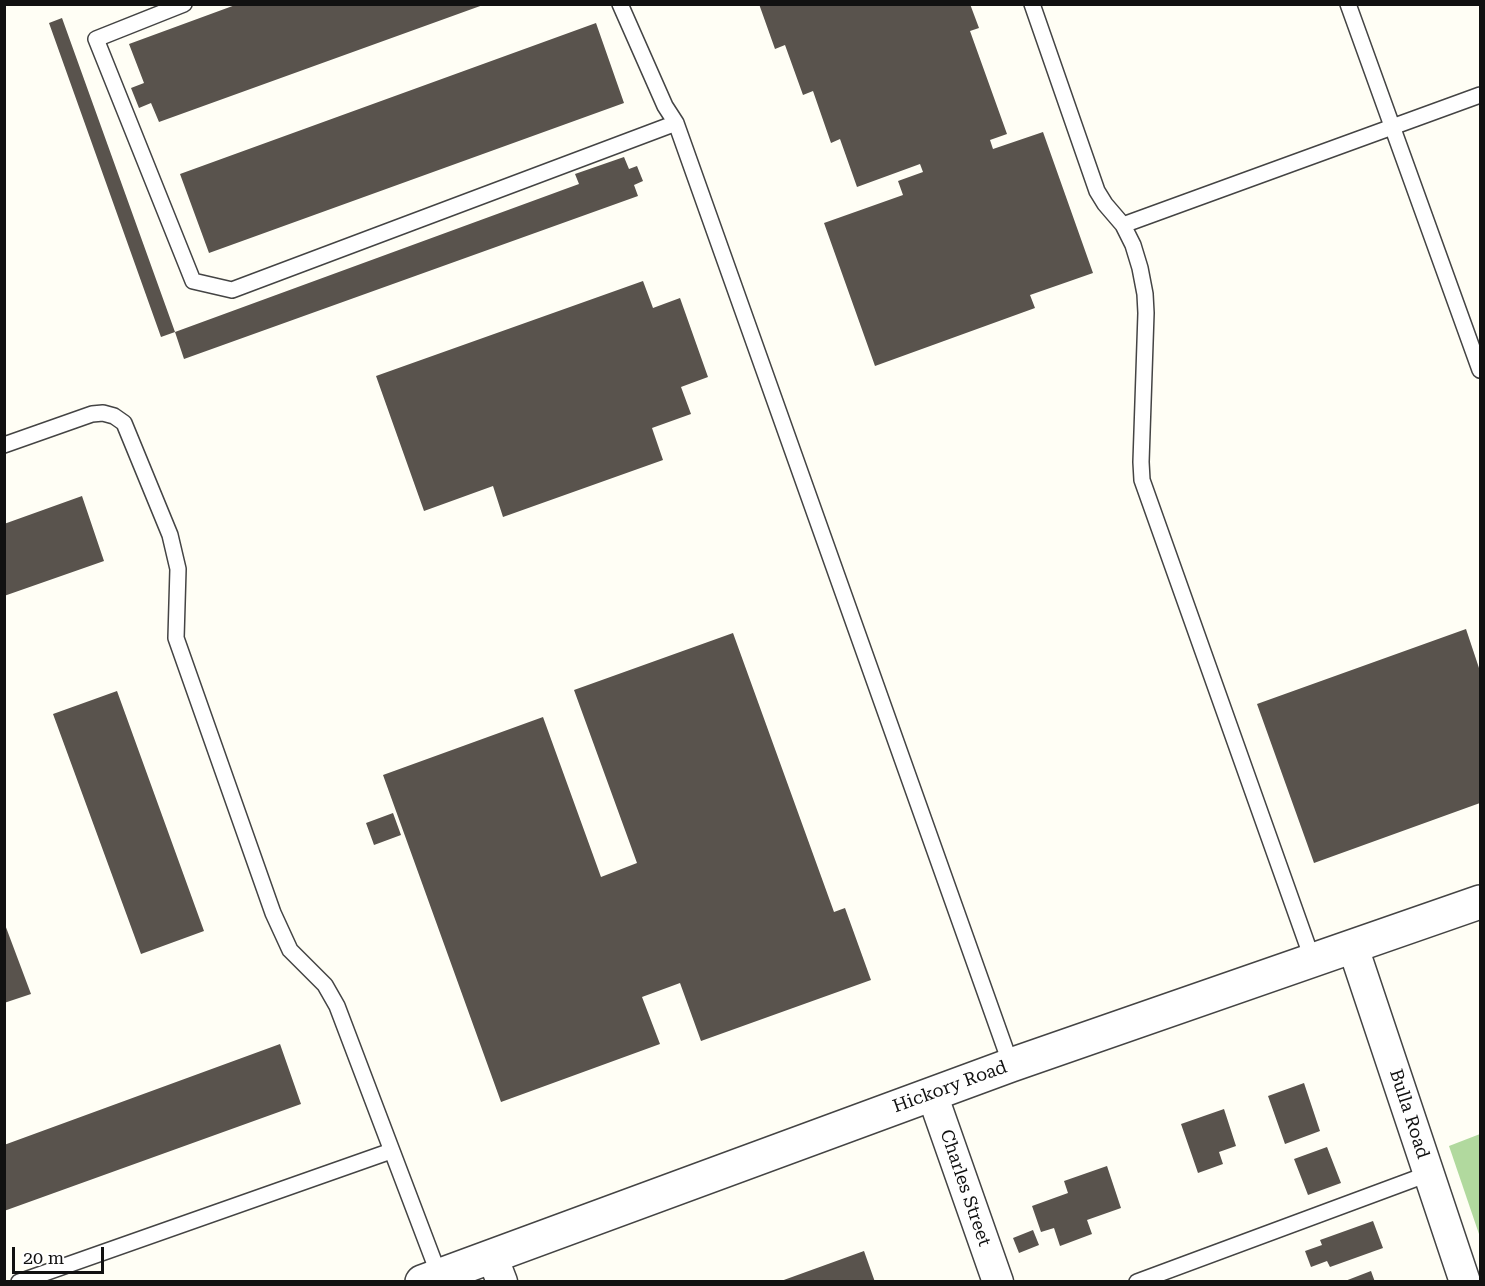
<!DOCTYPE html>
<style>
body{margin:0}
#map{position:relative;width:1485px;height:1286px;overflow:hidden;background:#fffef5;font-family:"Roboto Serif",serif}
canvas{display:block}
.frame{position:absolute;inset:0;border:6px solid #111;pointer-events:none}
.scale{position:absolute;left:12px;top:1247px;width:92px;height:27px;box-sizing:border-box;border:3px solid #111;border-top:0;padding-left:8px;font-size:18px;line-height:21px;white-space:nowrap;color:#111;-webkit-text-stroke:4px #fff;paint-order:stroke}
</style>
<div id="map">
<canvas width="1485" height="1286"></canvas>
<div class="frame"></div>
<div class="scale">20 m</div>
</div>
<script>
const ctx = document.querySelector('canvas').getContext('2d');
ctx.lineJoin = 'round';
function fillPath(path, color) {
  ctx.fillStyle = color;
  ctx.fill(path, 'evenodd');
}
function poly(rows) {
  const path = new Path2D();
  for (const r of rows) {
    path.moveTo(r[0], r[1]);
    for (let i = 2; i < r.length; i += 2) path.lineTo(r[i], r[i + 1]);
  }
  return path;
}
function strokePath(path, color, width, dash) {
  ctx.strokeStyle = color;
  ctx.lineWidth = width;
  ctx.lineCap = dash ? 'butt' : 'round';
  ctx.setLineDash(dash || []);
  ctx.stroke(path);
}
function drawText(font, color, halo, rows, align = 'center') {
  ctx.font = font + ' "Roboto Serif",serif';
  ctx.lineWidth = 6;
  ctx.setLineDash([]);
  ctx.textBaseline = 'middle';
  ctx.strokeStyle = halo;
  ctx.fillStyle = color;
  for (const [text, x, y, turn = 0] of rows) {
    ctx.save();
    ctx.translate(x, y);
    ctx.rotate((+turn || 0) * Math.PI / 180);
    ctx.textAlign = isNaN(turn) ? turn : align;
    if (halo) ctx.strokeText(text, 0, 0);
    ctx.fillText(text, 0, 0);
    ctx.restore();
  }
}
fillPath(poly([
 [1480,1134,1480,1237,1449,1146]
]), '#b1d99e');
fillPath(poly([
 [238,4,483,4,483,5,159,122,151,103,139,108,131,88,144,83,129,44],
 [759,4,970,4,979,28,970,31,1007,134,990,140,993,149,1043,132,1093,273,1030,295,1035,308,875,366,824,223,903,195,898,181,923,172,920,164,857,187,840,139,831,143,813,91,803,95,785,45,775,49],
 [62,18,175,332,579,184,575,174,624,157,629,169,637,166,643,181,634,185,638,196,184,359,175,332,161,337,49,23],
 [596,23,624,103,209,253,180,174],
 [643,281,653,308,680,298,708,377,681,387,691,414,652,428,663,460,503,517,493,486,424,511,376,376],
 [82,496,104,561,4,596,4,524],
 [1466,629,1480,671,1480,803,1314,863,1257,704],
 [733,633,834,912,845,908,871,980,701,1041,680,983,642,997,660,1044,501,1102,383,775,543,717,601,877,637,863,574,690],
 [117,691,204,931,141,954,53,714],
 [393,813,401,835,374,845,366,823],
 [4,922,31,994,4,1003],
 [280,1044,301,1104,4,1211,4,1145],
 [1304,1083,1320,1131,1285,1144,1268,1096],
 [1224,1109,1236,1146,1219,1152,1223,1164,1198,1173,1181,1124],
 [1327,1147,1341,1183,1308,1195,1294,1159],
 [1107,1166,1121,1208,1087,1220,1092,1234,1060,1246,1054,1228,1041,1232,1032,1206,1068,1193,1064,1181],
 [1373,1221,1383,1248,1330,1267,1327,1261,1311,1267,1305,1251,1322,1245,1320,1240],
 [1033,1230,1039,1245,1019,1253,1013,1238],
 [864,1251,875,1282,782,1282,781,1281],
 [1371,1271,1375,1282,1345,1282,1345,1281]
]), '#59534d');
const service = poly([
 [184,4,96,39,193,281,232,290,676,123],
 [620,4,665,106,676,123,1011,1065],
 [1032,4,1097,191,1105,204,1123,225,1133,245,1140,268,1145,294,1146,313,1141,462,1142,480,1313,961],
 [1348,4,1480,370],
 [1123,225,1480,95],
 [4,445,92,414,103,413,114,416,124,423,170,535,178,569,176,638,273,913,290,950,325,985,337,1006,439,1275],
 [19,1282,391,1151],
 [1137,1282,1428,1174]
]);
const minor = poly([
 [1353,947,1465,1282],
 [932,1094,998,1282],
 [492,1256,502,1282]
]);
const tertiary = poly([
 [422,1282,1011,1065,1480,902]
]);
strokePath(service, '#444', 18);
strokePath(minor, '#444', 33);
strokePath(tertiary, '#444', 36);
strokePath(service, '#fff', 15);
strokePath(minor, '#fff', 30);
strokePath(tertiary, '#fff', 33);
drawText('18px', '#111', '#fff', [
 ["Hickory Road",950,1087,-20],
 ["Bulla Road",1409,1114,72],
 ["Charles Street",965,1188,71]
]);
</script>
